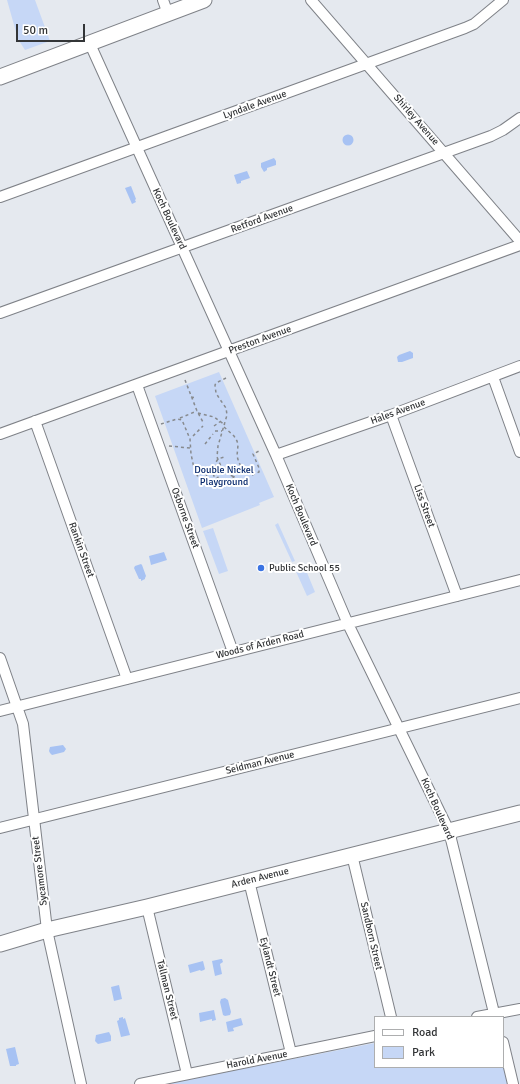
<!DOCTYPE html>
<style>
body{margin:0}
#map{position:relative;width:520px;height:1084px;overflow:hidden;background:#e5e9ef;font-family:Signika,sans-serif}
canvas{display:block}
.legend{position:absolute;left:374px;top:1016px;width:130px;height:52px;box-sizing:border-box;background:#fff;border:1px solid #adaeaf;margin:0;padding:5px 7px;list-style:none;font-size:12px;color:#333537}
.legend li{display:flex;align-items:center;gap:8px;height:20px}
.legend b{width:20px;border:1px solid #adaeaf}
.scale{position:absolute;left:16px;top:24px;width:69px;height:18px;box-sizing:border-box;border:2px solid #333537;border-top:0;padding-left:5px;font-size:12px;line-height:14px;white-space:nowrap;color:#333537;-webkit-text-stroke:3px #fff;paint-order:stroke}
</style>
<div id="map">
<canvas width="520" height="1084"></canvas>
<ul class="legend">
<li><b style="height:5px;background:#fff"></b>Road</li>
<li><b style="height:11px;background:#c6d7f6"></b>Park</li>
</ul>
<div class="scale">50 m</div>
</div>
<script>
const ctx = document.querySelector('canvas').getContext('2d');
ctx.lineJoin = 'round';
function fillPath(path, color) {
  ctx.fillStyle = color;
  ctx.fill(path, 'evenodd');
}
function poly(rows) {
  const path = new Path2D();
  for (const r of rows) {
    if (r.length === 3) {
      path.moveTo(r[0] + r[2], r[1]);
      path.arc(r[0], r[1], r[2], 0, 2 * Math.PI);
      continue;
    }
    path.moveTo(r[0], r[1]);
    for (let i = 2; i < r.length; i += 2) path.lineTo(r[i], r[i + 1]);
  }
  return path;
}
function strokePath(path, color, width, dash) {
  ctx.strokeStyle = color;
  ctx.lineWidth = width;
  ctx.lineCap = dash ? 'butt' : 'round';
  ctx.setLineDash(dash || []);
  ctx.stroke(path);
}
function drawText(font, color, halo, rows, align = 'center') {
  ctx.font = font + ' Signika,sans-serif';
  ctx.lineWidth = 4;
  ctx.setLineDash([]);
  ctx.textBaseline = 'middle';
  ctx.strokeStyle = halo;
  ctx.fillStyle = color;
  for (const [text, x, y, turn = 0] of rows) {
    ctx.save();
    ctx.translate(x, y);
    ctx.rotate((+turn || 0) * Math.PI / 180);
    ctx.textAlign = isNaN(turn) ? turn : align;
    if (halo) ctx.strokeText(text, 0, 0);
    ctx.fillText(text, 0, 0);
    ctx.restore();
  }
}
fillPath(poly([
 [7,0,35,0,50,41,25,50,18,39],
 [219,372,274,497,259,503,260,505,202,528,155,396],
 [278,523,295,561,292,562,275,525],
 [213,528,228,571,219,574,203,531],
 [303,563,315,592,307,596,294,567],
 [375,1043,375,1067,503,1067,503,1056,510,1084,165,1084]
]), '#c6d7f6');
fillPath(poly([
 [348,140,5.5],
 [274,158,276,161,276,165,267,168,267,170,264,172,261,167,261,163],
 [247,171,250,178,241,181,241,183,237,184,234,175],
 [131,186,136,199,135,200,136,202,132,204,125,188],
 [410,351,413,353,413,358,402,362,398,362,397,357,399,355],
 [164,552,167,560,151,565,149,556],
 [141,564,142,565,146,576,145,578,145,579,141,581,141,579,139,579,134,568,135,566],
 [63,745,66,749,64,752,52,755,50,753,49,751,50,747],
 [221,959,222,959,223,962,220,964,222,974,215,976,212,961],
 [203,961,205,969,204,970,201,971,200,970,190,973,188,965],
 [119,985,122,999,114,1001,111,987],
 [225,998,228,1000,231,1012,230,1015,225,1016,223,1015,220,1002,221,999],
 [214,1010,216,1020,212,1021,212,1019,200,1022,199,1013],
 [123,1017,123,1019,125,1018,130,1035,121,1037,117,1021,119,1020,119,1018],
 [241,1018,243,1025,233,1028,234,1031,228,1032,226,1022],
 [109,1032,111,1036,111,1041,98,1044,95,1041,96,1035],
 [15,1047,19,1064,16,1065,16,1066,10,1066,6,1049]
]), '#a7c2f3');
const street = poly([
 [163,0,168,14],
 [311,0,520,241],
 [90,44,276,455,348,624,449,831,495,1017],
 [0,197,465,28,474,24,503,0],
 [0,313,491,136,503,130,520,118],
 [493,377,520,452],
 [137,385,233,652],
 [391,415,457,596],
 [35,421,127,679],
 [0,434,520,245],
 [276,455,391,415,520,366],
 [0,658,23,724,47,930,81,1084],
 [0,711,520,580],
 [0,828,520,698],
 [352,855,391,1017],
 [249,881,291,1053],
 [147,907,187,1074],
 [477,1017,520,1009],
 [503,1042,513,1084],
 [140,1084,375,1036]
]);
const secondary = poly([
 [0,77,204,0],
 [0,944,47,930,147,907,520,813]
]);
strokePath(street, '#7f8288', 12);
strokePath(secondary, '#7f8288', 17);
strokePath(poly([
 [226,378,216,383,215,385,216,393,219,398,226,408,227,415,218,446,217,457,223,471,234,477],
 [185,380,197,411,204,424],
 [191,397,196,398],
 [198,413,214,417,225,425],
 [180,418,197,411],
 [161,424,177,419,182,420,190,439,191,454,194,468,198,477,204,482,206,482,207,470,209,468,210,468,215,478,218,478,216,462,218,459,224,457],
 [214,426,221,421],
 [224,427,234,436,237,441,238,445,237,456,239,463,247,473,252,475,259,472,259,468,253,454,259,451],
 [215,431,222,431],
 [193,436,203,426],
 [205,444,213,434],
 [169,446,190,448],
 [234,484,232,480,233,478,242,468]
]), '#878a8e', 1.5, [3, 3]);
strokePath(street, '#fff', 10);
strokePath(secondary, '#fff', 15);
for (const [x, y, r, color] of [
 [261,568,4,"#3b74e3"]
]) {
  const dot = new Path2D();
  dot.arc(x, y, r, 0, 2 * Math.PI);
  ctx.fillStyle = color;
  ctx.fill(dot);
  strokePath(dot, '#fff', 1.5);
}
drawText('10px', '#333537', '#fff', [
 ["Lyndale Avenue",255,105,-20],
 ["Shirley Avenue",416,120,49],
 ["Koch Boulevard",169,219,65],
 ["Retford Avenue",262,219,-20],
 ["Preston Avenue",260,340,-20],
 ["Hales Avenue",398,412,-20],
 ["Liss Street",424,506,70],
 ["Koch Boulevard",301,515,67],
 ["Osborne Street",185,518,70],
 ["Rankin Street",81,550,70],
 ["Woods of Arden Road",260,645,-14],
 ["Seidman Avenue",260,763,-14],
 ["Koch Boulevard",437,809,66],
 ["Sycamore Street",40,871,-97],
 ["Arden Avenue",260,878,-14],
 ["Sandborn Street",371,936,77],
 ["Eylandt Street",270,967,76],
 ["Tallman Street",167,990,76],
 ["Harold Avenue",257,1060,-11]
]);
drawText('10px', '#06286c', '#fff', [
 ["Double Nickel",224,470],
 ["Playground",224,482]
]);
drawText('10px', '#333537', '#fff', [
 ["Public School 55",269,568]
], 'left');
</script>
